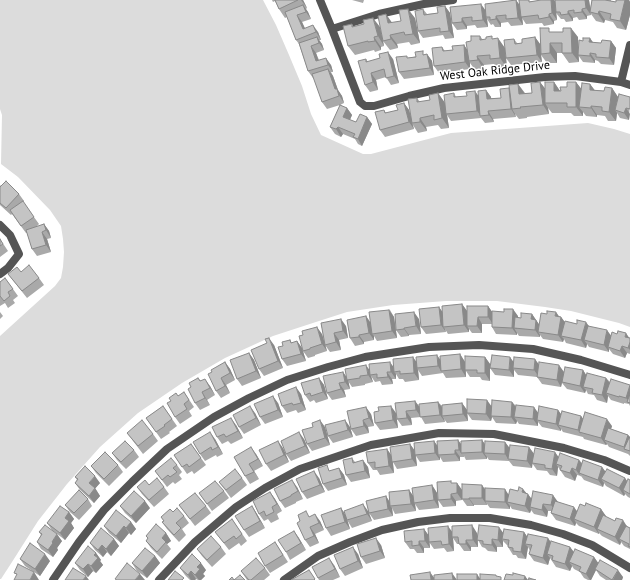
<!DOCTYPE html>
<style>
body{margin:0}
canvas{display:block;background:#fff}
</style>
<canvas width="630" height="580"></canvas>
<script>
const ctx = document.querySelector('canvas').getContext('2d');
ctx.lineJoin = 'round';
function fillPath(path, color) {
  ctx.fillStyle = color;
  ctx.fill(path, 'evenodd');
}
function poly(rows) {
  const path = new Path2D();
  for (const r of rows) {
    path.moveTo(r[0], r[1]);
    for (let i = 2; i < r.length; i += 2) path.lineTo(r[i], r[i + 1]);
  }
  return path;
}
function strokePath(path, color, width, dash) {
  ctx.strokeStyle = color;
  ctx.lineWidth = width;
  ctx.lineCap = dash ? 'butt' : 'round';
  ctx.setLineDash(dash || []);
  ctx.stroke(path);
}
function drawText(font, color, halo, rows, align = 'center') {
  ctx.font = font + ' "PT Sans",sans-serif';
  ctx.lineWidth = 3;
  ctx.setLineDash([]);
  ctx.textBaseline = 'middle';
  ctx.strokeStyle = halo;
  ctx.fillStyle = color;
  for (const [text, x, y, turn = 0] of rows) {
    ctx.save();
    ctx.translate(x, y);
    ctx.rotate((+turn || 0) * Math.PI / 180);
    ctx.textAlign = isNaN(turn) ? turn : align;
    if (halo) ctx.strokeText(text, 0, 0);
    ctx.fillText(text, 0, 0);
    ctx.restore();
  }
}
fillPath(poly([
 [0,0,263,0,276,25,289,55,302,86,311,114,321,135,363,154,371,154,451,133,588,123,614,129,630,134,630,327,619,323,571,311,545,307,497,301,446,301,393,305,347,312,319,321,273,336,225,358,182,383,138,413,100,447,67,484,38,521,12,562,1,579,0,579,0,336,55,286,61,278,63,267,64,252,63,239,61,226,50,210,18,177,1,164,2,115,0,109]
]), '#dcdcdc');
strokePath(poly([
 [320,0,332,29,360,102,365,106,374,106,409,96,444,88,545,77,575,76,621,82,630,85],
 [332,29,379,14,424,4,453,0],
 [621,82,630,45],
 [0,225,10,235,19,254,8,268,0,274],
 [53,580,79,542,104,510,132,482,167,449,214,417,249,398,287,380,328,367,365,357,429,347,479,345,533,349,581,360,630,375],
 [159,580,195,542,236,507,265,488,300,469,371,445,439,433,494,434,564,448,604,460,630,471],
 [284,580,318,556,350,542,382,530,418,522,450,518,490,518,531,525,563,534,592,545,630,568]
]), '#555', 8);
fillPath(poly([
 [272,0,303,0,307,8,306,9,308,12,311,19,302,22,305,28,318,32,321,40,319,40,322,44,324,50,316,53,319,60,331,65,333,72,331,72,333,76,338,90,342,96,344,103,340,105,347,108,352,115,350,120,356,122,367,117,372,124,362,146,358,144,355,139,343,134,341,137,335,134,330,127,340,105,327,109,322,102,314,78,313,78,308,71,299,44,296,40,287,17,285,18,279,9,275,1,273,2],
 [352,0,364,0,363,3],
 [516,0,520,6,531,1,555,1,555,0,589,0,590,9,592,0,611,0,611,1,616,2,616,0,629,0,630,2,630,15,626,30,617,28,613,22,605,20,604,23,596,21,591,14,591,15,587,16,587,19,579,20,577,17,573,18,573,21,566,22,564,19,561,19,556,13,557,20,554,21,554,24,544,26,542,23,526,24,522,18,523,25,511,26,508,22,501,23,501,27,495,27,493,24,491,25,487,19,488,27,477,28,475,25,467,26,467,29,457,30,452,23,450,7,486,10],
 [445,6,450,13,454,38,445,39,443,35,423,38,418,31,423,9,427,14,438,13],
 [415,18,420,43,411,45,409,42,397,44,398,48,390,50,383,41,384,46,381,47,381,50,375,52,374,50,355,55,348,46,352,24,354,27,380,27,383,40],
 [552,32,578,37,578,52,593,43,601,43,611,41,616,48,614,65,601,64,598,61,595,60,595,63,583,62,578,55,579,62,569,63,562,53,557,53,557,63,547,63,541,55,542,62,511,65,506,58,514,39,517,43,522,43,535,37,540,44],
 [480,36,483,40,494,39,505,48,507,68,497,69,494,64,484,65,484,70,475,70,470,63,470,69,439,73,434,66,442,47,445,51,453,50,464,45,467,50,471,41],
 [427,54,432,61,434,75,404,79,399,72,408,58],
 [366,59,368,62,393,59,399,83,391,85,386,77,376,80,378,90,370,92,365,85],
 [540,82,545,89,554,82,560,91,576,82,581,89,590,84,594,90,604,91,612,88,618,97,630,97,629,120,620,118,617,113,616,121,608,121,605,116,597,115,597,117,586,116,583,112,583,116,574,116,571,113,552,113,548,108,549,114,527,117,527,118,519,119,515,114,516,117,493,119,494,122,485,123,481,118,451,121,447,115,449,128,441,129,438,125,426,127,427,131,418,133,413,125,414,129,385,137,380,130,384,110,386,113,398,110,404,103,409,110,411,117,417,98,420,102,430,100,438,93,445,103,454,93,456,97,478,96,486,90,491,97,491,98,501,98,510,90,518,84,525,93,532,93],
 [0,185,1,186,19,194,24,201,23,202,39,224,36,227,44,224,49,231,51,238,47,239,51,252,37,256,32,249,27,233,26,233,12,214,11,215,0,205],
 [0,239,8,251,0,257],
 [21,272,39,278,44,285,27,298,8,274],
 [5,278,18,296,13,300,15,303,8,308,5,303,0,306,0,282],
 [462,304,467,311,488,306,492,312,518,316,518,318,521,318,532,314,539,325,559,316,561,317,565,322,588,326,611,336,630,338,630,354,627,353,625,358,613,354,609,349,609,352,589,347,587,344,586,348,566,343,564,339,563,342,543,339,540,335,540,337,519,336,517,333,517,335,496,334,492,327,492,324,482,324,482,333,472,333,469,329,469,332,448,334,445,329,446,332,426,334,421,327,439,307,442,312],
 [390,310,394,317,397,338,377,341,374,336,374,340,364,342,364,344,355,346,350,338,366,316,371,323],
 [0,312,3,316,0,319],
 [419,319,421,334,409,335,409,336,401,337,396,330],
 [321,323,346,326,348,338,339,340,341,350,330,352,325,345],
 [322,334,327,351,315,355,315,356,308,358,303,351,303,335],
 [290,340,292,343,297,341,302,348,306,361,287,366,282,359,283,346],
 [267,343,274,345,283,368,264,376,259,369],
 [249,353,254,360,261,378,242,386,237,379],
 [460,354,465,362,485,357,490,364,490,381,482,380,480,377,470,377,466,371,466,377,446,378,443,373,422,376,418,370,419,380,405,382,403,379,399,379,396,374,396,379,392,379,393,384,382,385,380,381,375,382,371,376,373,382,365,384,365,385,352,387,348,381,350,389,344,390,346,397,332,400,327,393,343,372,347,378,370,371,394,367,413,357,416,363,440,360],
 [225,362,230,369,235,380,226,385,230,393,221,398,216,391,212,372],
 [539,365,564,372,583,370,586,375,606,378,610,382,630,386,630,406,629,404,624,403,624,404,611,400,608,396,607,403,597,400,594,395,588,394,586,390,585,393,567,389,562,383,561,387,542,384,537,377,518,375,514,370,514,377,495,375,490,368],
 [198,378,201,381,210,386,215,395,207,400,210,405,200,410,195,403,191,387],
 [319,378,324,385,328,399,316,403,314,400,310,402,305,395],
 [184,392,194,407,189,411,192,416,180,424,175,417,178,396],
 [301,394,306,410,298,413,296,410,287,413,282,406],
 [415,401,419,406,438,402,442,406,462,403,467,410,512,402,516,406,538,413,558,410,561,414,581,416,583,419,612,426,611,429,628,435,630,437,630,456,628,454,609,447,607,444,606,445,584,439,583,437,563,432,561,429,561,431,542,427,538,422,538,426,519,424,517,421,516,424,496,423,492,417,491,421,472,420,467,413,468,421,447,423,444,419,445,422,425,424,421,417,411,418,412,425,402,426,397,419],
 [278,403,283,417,265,424,260,417],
 [163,406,177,426,169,432,170,433,161,439,146,418],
 [255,413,261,425,244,434,239,427],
 [396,413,398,428,380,430,375,423],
 [371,414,374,426,368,427,369,433,356,436,351,429],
 [236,425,243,438,231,444,228,441,222,444,217,437],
 [325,427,330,445,312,451,307,444],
 [350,427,353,437,333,443,328,436],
 [127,433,153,434,158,441,143,454],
 [215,439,223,454,217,457,216,455,205,461,200,454],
 [304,439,310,453,291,461,286,454],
 [458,440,461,444,482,440,485,445,505,442,509,447,529,447,534,454,579,460,582,463,602,467,605,471,625,478,627,482,630,480,630,498,628,497,625,494,624,496,606,486,604,483,603,487,584,480,581,476,577,475,575,481,565,477,558,467,557,476,550,475,547,471,537,470,532,463,532,468,513,466,509,461,489,460,487,457,487,459,466,460,464,456,464,457,460,457,460,461,443,462,440,457,440,460,420,462,416,456,417,466,397,469,393,462,394,473,380,475,377,470,373,470,368,463,387,449,391,456,410,444,415,451,434,441,438,447],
 [191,444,206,465,194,474,192,471,187,474,174,455],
 [283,448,289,462,271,471,266,464],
 [134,450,139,457,126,469,117,460,112,453],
 [256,454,263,466,254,471,259,479,250,484,245,476,234,457],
 [352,458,355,462,368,467,370,478,351,482,346,475],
 [118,465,123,472,109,486,96,473,91,466],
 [177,465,182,472,179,475,182,479,175,484,173,482,167,487,155,471],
 [339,468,344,475,347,485,328,491,323,484,331,471],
 [75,477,100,483,95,488,100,496,94,503,80,490,75,483,77,480],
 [242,478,247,485,231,498,219,482],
 [319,478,325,492,307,499,302,492],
 [452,483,457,483,462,490,462,498,485,489,509,494,526,493,531,498,557,502,577,511,585,506,601,509,606,517,630,528,630,549,624,546,621,542,620,545,602,536,599,533,599,534,579,526,576,523,575,526,556,520,551,513,551,511,548,511,547,517,534,514,531,510,530,513,512,509,510,506,510,509,490,508,487,504,487,505,474,505,474,506,467,506,462,499,462,500,456,501,456,506,443,507,438,500],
 [432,485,437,493,439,508,419,510,415,504,416,511,395,514,392,508,393,516,374,520,369,513,372,521,352,528,347,520,368,511,386,496,390,502,409,490,413,496],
 [137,487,164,487,169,494,154,507,142,494],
 [297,487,303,499,296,502,296,503,285,508,280,501],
 [224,491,229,498,212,511,199,493],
 [270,492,275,499,282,511,277,514,279,519,271,523,268,519,264,521,259,514],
 [88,499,92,506,79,520,70,512,65,505],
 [179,505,206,506,211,513,195,526],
 [120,506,150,508,136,523,125,513],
 [252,506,257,514,265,528,249,537,244,530],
 [341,508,346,516,350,529,331,536,326,528],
 [69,512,74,519,71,523,74,528,65,540,52,530,47,523],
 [173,512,184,516,189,523,182,529,186,535,179,542,167,529,162,522,164,521,161,517],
 [310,516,320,521,324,530,315,534,319,543,310,547,305,540],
 [232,519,247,541,241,546,239,543,229,550,215,532],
 [131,522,136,529,131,535,129,533,121,543,109,533,104,526],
 [424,529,429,536,452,532,477,533,478,538,503,533,524,532,527,537,570,547,574,552,594,557,598,563,623,577,622,580,606,580,600,576,596,570,591,580,588,580,584,578,580,572,574,569,572,566,570,571,556,567,550,558,548,565,534,561,529,554,530,551,528,547,526,559,518,558,516,555,513,555,508,547,508,546,503,541,503,547,497,547,497,552,488,551,485,548,482,547,478,540,478,547,471,547,471,551,464,551,459,544,457,544,453,538,454,551,447,552,444,548,434,549,429,542,430,548,424,548,424,553,417,553,414,549,410,549,405,542],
 [294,531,306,550,290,560,286,552],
 [39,532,62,541,57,548,58,550,53,557,41,549,37,542,41,535],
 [166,533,171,541,167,544,171,549,162,559,151,548,146,541,148,539,146,536],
 [114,539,119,546,111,556,107,552,103,557,95,550,90,543],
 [275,542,288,562,270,573,265,566],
 [381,545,385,558,366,564,361,557],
 [221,547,226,554,212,567,202,556,197,549],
 [96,553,101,560,100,561,103,565,96,573,93,571,88,577,80,570,75,563],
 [358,554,363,568,345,576,340,569],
 [155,556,160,563,147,578,137,571,132,563],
 [20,559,50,561,40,576,25,566],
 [334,565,340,577,333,580,319,580,318,578],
 [180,568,206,570,203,574,205,576,201,580,198,580,196,579,195,580,190,580,185,575],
 [265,568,270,575,264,580,247,580,241,571]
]), '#a9a9a9');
fillPath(poly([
 [301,0,303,0,307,8],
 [516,0,521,7,523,25,518,18],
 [551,0,554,0,555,1,557,20,552,13],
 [585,0,589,0,591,12,590,12,591,15,586,8],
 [625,0,629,0,630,2,630,15,626,30,620,21],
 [481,4,486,11,486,17,487,19,488,27,483,20],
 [303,5,308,12,311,19,306,12],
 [445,6,450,13,454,38,449,31],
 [408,9,415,18,420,43,413,34],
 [582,9,587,16,587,19,582,12],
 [568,11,573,18,573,21,568,14],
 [599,11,605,20,604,23,598,14],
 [386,14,393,24,388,23],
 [549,14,554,21,554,24,549,17],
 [297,15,302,22,308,36,303,29],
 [496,16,501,23,501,27,496,19],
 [373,18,380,27,384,46,378,36],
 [462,18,467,26,467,29,462,22],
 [313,25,318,32,321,40,316,32],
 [571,28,578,37,579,62,572,53],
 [390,35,397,44,398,48,391,39],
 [317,37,322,44,324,50,319,43],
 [374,37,381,47,381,50,375,41],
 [535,37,540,44,541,54,541,55,542,62,537,55],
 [498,38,505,48,507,68,500,58],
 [590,38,595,45,589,42],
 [611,41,616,48,614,65,609,58],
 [550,43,557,53,557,63,550,53],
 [464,45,469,52,469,61,470,63,470,69,465,62],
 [311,46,316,53,321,68,316,61],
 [388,52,393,59,399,83,394,76],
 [590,53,595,60,595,63,590,56],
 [427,54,432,61,434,75,430,68],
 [477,56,484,65,484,70,478,60],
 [326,58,331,65,333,72,328,65],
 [328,69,333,76,338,90,342,96,344,103,335,89],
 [371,73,376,80,378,90,373,82],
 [540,82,547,91,545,103,548,108,549,114,543,105],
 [554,82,560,91,554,91],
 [576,82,583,91,579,107,583,112,583,116,576,107],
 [518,84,525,94,519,94],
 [590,84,597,93,590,90],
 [509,88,514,95,512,109,515,114,516,117,511,109],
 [612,88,618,97,615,110,617,113,616,121,609,112],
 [486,90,491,97,492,106,487,99],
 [475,91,480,98,481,116,477,111],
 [438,93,445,103,446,114,447,115,449,128,442,118],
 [404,103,409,110,413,123,412,123,414,129,409,122],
 [591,106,597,115,597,117,591,108],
 [347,108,352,115,348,124,343,117],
 [626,108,630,114,629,120,624,113],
 [488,111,493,119,494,122,489,115],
 [367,117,372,124,362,146,358,139],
 [420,118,426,127,427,131,420,122],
 [338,127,343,134,341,137,336,129],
 [44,224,49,231,51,238,46,230],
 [42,232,47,239,51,252,46,245],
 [462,304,467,311,467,326,469,329,469,332,464,325],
 [488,306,493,313,493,324,488,317],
 [439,307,444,314,443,327,445,329,446,332,441,325],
 [513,309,518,316,517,329,514,328,517,333,517,335,512,328],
 [389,310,394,317,397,338,392,331],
 [414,312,419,319,421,334,416,326],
 [556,312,561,319,555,316],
 [532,314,541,327,538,332,540,335,540,337,535,330,531,319],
 [366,316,371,324,372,334,374,336,374,340,369,333],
 [478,317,482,324,482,333,477,326],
 [561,317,566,324,561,336,564,339,563,342,558,335],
 [341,319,346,326,348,338,343,331],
 [586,322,591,329,584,340,587,344,586,348,581,340],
 [317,327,322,334,327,351,322,344],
 [404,328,409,335,409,336,404,329],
 [607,330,612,337,608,347,609,349,609,352,604,345],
 [334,333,339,340,341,350,336,342],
 [626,333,630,339,630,350,628,348,625,337],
 [359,335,364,342,364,344,359,337],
 [269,338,274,345,283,368,278,361],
 [297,341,302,348,306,361,301,354],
 [622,346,627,353,625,358,620,351],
 [249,353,254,360,261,378,256,371],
 [460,354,465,362,466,377,461,369],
 [437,355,442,362,441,371,438,366],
 [413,357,418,364,417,368,418,370,419,380,414,373],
 [485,357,490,364,490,381,485,373],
 [510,357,515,364,513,368,514,370,514,377,509,370],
 [535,359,540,366,539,377,534,370],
 [225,362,230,369,235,380,230,373],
 [390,362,395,369,394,372,396,374,396,379,391,372],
 [366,365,371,372,370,375,371,376,373,382,368,375],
 [559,365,564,372,561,387,557,380],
 [583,370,588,378,583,387,586,390,585,393,580,386],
 [343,372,348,379,350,389,345,382],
 [387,372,392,379,393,384,388,377],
 [221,378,226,385,230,393,225,386],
 [319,378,324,385,328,399,323,392],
 [606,378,611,385,606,393,608,396,607,403,602,395],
 [205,379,210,386,215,395,210,388],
 [339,383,344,390,346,397,341,389],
 [630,385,630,403,629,402,626,398],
 [296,387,301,394,306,410,301,403],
 [202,392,207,400,210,405,205,398],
 [273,396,278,403,283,417,278,410],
 [487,400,492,407,491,416,492,417,491,421,486,414],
 [415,401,420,408,421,417,416,410],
 [438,402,443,409,442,416,444,419,445,422,440,415],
 [512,402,517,409,514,417,517,421,516,424,511,417],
 [462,403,467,410,468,421,463,414],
 [250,406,255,413,261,425,256,418],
 [391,406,396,413,398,428,393,420],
 [366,407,371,414,374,426,369,418],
 [534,407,539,414,537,420,538,422,538,426,533,419],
 [558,410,563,417,558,425,561,429,561,431,556,424],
 [406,411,411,418,412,425,407,418],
 [581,416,586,423,579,432,583,437,578,430],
 [231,418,236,425,243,438,238,431],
 [607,419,612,426,607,441,604,440,607,444,606,445,601,438],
 [320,420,325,427,330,445,325,438],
 [345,420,350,427,353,437,348,430],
 [363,420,368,427,369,433,364,426],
 [210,432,215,439,223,454,218,447],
 [299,432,304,439,310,453,305,446],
 [628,435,630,437,630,450,625,449,624,447],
 [458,440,463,447,461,453,464,457,459,450],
 [482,440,487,447,484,453,487,457,487,459,482,452],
 [278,441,283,448,289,462,284,455],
 [434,441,439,448,438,455,440,457,440,460,435,453],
 [505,442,510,449,508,459,505,454],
 [410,444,415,451,417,466,412,459],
 [251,447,256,454,263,466,258,459],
 [529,447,534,454,532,468,527,461],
 [387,449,392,456,394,473,389,466],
 [455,450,460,457,460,461,455,454],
 [555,452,560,459,556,464,558,467,557,476,552,469],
 [363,460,368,467,370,478,365,471],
 [579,460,584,467,579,473,581,477,576,470],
 [249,464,254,471,259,479,254,472],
 [602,467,607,474,601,479,604,483,603,487,598,480],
 [339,468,344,475,347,485,342,478],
 [572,468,577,475,575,481,570,473],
 [314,471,319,478,325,492,320,485],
 [95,476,100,483,94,490,89,483],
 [625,478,630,485,623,490,625,494,624,496,619,488],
 [292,480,297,487,303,499,298,491],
 [457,483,462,490,462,500,457,493],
 [432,485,437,493,439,508,434,500],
 [482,485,487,492,485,501,487,505,482,498],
 [95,488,100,496,94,503,89,496],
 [505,489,510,497,507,502,510,506,510,509,505,502],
 [523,489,528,495,528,494,533,501,530,507,531,510,530,513,525,506,522,492],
 [409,490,414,497,414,503,415,504,416,511,411,504],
 [270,492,275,499,282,511,277,504],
 [451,494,456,501,456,506,451,499],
 [553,495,558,502,556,512,551,505],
 [386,496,390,503,390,506,392,508,393,516,388,509],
 [469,498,474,505,474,506,469,499],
 [145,501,150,508,136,523,131,516],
 [363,504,368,511,372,521,367,514],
 [543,504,548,511,547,517,542,510],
 [252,506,257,514,265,528,260,521],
 [574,507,579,514,574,519,576,523,575,526,570,519],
 [341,508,346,516,350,529,345,522],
 [601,509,606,516,600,531,597,529,599,533,599,534,594,527],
 [69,512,74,519,71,523,74,528,65,540,60,533,65,518],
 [315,514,320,521,324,530,319,523],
 [623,520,628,528,619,539,621,542,620,545,615,537],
 [131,522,136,529,131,535,126,528],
 [472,525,477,533,478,547,473,540],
 [124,526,129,533,121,543,116,536],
 [448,526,453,533,452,537,453,538,454,551,449,544],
 [310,527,315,534,319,543,314,536],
 [499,527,504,534,502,539,503,541,503,547,498,540],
 [424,529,429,536,430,548,425,541],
 [294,531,299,538,306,550,301,543],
 [524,532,529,539,525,544,528,547,526,559,521,552],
 [166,533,171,541,167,544,162,538],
 [57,534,62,541,57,548,58,550,53,557,48,550,52,542],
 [376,538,381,545,385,558,380,551],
 [548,538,553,545,547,554,550,558,548,565,543,558],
 [114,539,119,546,111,556,106,549],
 [492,539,497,547,497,552,492,545],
 [466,540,471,547,471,551,466,544],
 [419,541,424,548,424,553,419,545],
 [102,545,107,552,103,557,98,550],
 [353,547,358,554,363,568,358,561],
 [570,547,575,554,569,562,572,566,570,571,565,564],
 [96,553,101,560,100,561,103,565,96,573,91,566,94,555],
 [45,554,50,561,40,576,35,569],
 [155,556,160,563,147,578,142,571],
 [594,557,599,564,595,569,596,570,591,580,590,580,586,574],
 [329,558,334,565,340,577,335,569],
 [201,563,206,570,203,574,205,576,201,580,199,580,195,575,197,567],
 [88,564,93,571,88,577,83,569],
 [618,570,623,577,622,580,613,580],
 [191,571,196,579,195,580,191,580,188,575],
 [34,572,39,580,30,580],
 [430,572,435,579,435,580,431,580],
 [452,573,457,580,453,580],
 [140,574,145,580,135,580],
 [477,574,481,580,477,580],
 [86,576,89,580,83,580],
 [525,576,528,580,524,580]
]), '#898989');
const building = poly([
 [275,0,298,0,279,9,275,0],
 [516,0,518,18,506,19,506,15,496,16,496,19,490,20,490,17,486,17,485,4,516,0],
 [519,0,529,0,529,2,541,0,551,0,552,13,549,14,549,17,539,19,538,15,521,17,519,0],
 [555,0,585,0,586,8,582,9,582,12,574,13,574,10,568,11,568,14,561,15,560,12,556,12,555,0],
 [592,0,605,0,616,2,616,0,625,0,620,21,610,19,611,14,599,11,598,14,590,12,592,0],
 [481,4,483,20,472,21,472,17,462,18,462,22,452,23,450,7,481,4],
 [303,5,306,12,297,15,303,29,313,25,316,32,296,40,285,12,303,5],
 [445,6,449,31,440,32,440,28,418,31,415,11,423,9,424,15,438,13,437,7,445,6],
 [408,9,413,34,405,35,404,32,390,35,391,39,383,41,378,16,386,14,388,23,401,21,399,10,408,9],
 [373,18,378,36,374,37,375,41,368,42,368,41,348,46,343,26,352,24,352,27,364,24,363,20,373,18],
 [540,28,549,28,549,32,563,32,563,28,571,28,572,53,562,53,562,43,550,43,550,53,541,54,540,28],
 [471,36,480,36,480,40,486,39,486,37,492,36,492,39,498,38,500,58,490,59,490,55,477,56,478,60,469,61,466,42,471,41,471,36],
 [317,37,319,43,311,46,316,61,326,58,328,65,308,71,299,43,317,37],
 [535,37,537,55,506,58,504,40,514,39,515,44,522,43,522,39,535,37],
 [583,38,590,38,589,42,601,43,602,40,611,41,609,58,596,57,596,54,590,53,590,56,578,55,579,40,583,41,583,38],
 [464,45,465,62,434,66,432,48,442,47,443,51,453,50,452,46,464,45],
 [423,51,423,55,427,54,430,68,399,72,396,57,407,56,407,58,416,57,415,52,423,51],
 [388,52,394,76,386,78,384,69,371,73,373,82,365,85,358,61,366,59,366,62,380,58,379,54,388,52],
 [328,69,335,89,337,89,339,96,322,102,312,74,328,69],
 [540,82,543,105,520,107,521,108,512,109,509,85,518,84,519,94,532,93,531,83,540,82],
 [545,82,554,82,554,91,561,91,560,87,567,87,567,82,576,82,576,107,567,107,567,103,545,103,545,82],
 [582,83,590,84,590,90,604,91,605,87,612,88,609,112,602,111,602,107,591,106,591,108,579,107,582,83],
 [509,88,511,109,488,111,489,115,480,116,478,91,486,90,487,99,501,98,500,89,509,88],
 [475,91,477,111,446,114,444,95,454,93,454,97,467,96,466,92,475,91],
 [438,93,442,118,434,120,434,115,420,118,420,122,412,123,408,99,417,98,417,102,430,100,429,95,438,93],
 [619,94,630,97,630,109,626,108,624,113,615,110,619,94],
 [404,103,409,122,380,130,375,112,384,110,385,113,398,110,396,105,404,103],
 [340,105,347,108,343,117,356,122,360,114,367,117,358,139,353,137,355,134,338,127,336,129,330,127,340,105],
 [6,181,19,194,6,208,0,203,0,187,6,181],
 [23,201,34,217,21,226,10,210,23,201],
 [44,224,46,230,42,232,46,245,32,249,26,230,44,224],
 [0,239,3,244,0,246,0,239],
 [29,265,39,278,22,291,8,274,17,267,21,272,29,265],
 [5,278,13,289,8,292,10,296,4,301,0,296,0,282,5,278],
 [462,304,464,325,443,327,442,306,462,304],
 [467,306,488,306,488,317,478,317,477,326,467,326,467,306],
 [439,307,441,325,421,327,419,309,439,307],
 [504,309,513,309,512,328,492,327,492,311,504,312,504,309],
 [389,310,392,331,372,334,369,312,389,310],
 [547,311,556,312,555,316,561,317,558,335,538,332,541,313,547,314,547,311],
 [414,312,416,326,404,328,404,329,396,330,395,314,414,312],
 [521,313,532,314,531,319,536,320,535,330,514,328,515,317,521,318,521,313],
 [366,316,369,333,359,335,359,337,350,338,347,320,366,316],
 [341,319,343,331,334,333,336,342,325,345,321,323,341,319],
 [577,320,586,322,581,340,561,336,565,321,577,324,577,320],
 [588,326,607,330,604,345,584,340,588,326],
 [317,327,322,344,310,348,310,349,303,351,299,336,303,335,302,331,317,327],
 [618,331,626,333,625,337,630,338,630,342,628,348,622,346,620,351,608,347,612,332,617,334,618,331],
 [269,338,278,361,259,369,251,350,267,343,265,339,269,338],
 [290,340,291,343,297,341,301,354,282,359,278,347,283,346,282,342,290,340],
 [249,353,256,371,237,379,230,360,249,353],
 [460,354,461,369,441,371,440,356,460,354],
 [437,355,438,366,417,368,416,357,437,355],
 [492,355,510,357,509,370,490,368,492,355],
 [465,356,485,357,485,373,477,373,477,370,465,370,465,356],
 [413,357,414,373,400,374,400,371,394,372,393,359,413,357],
 [514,357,535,359,534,370,513,368,514,357],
 [225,362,230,373,221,378,225,386,216,391,208,374,212,372,211,370,225,362],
 [390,362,391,372,387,372,388,377,377,378,377,374,370,375,369,364,390,362],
 [539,362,559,365,557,380,537,377,539,362],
 [366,365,368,375,360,376,360,378,347,380,345,369,366,365],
 [565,367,583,370,580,386,562,382,565,367],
 [343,372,345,382,339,383,341,389,327,393,323,376,343,372],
 [587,373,606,378,602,395,592,393,593,389,583,387,587,373],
 [198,378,200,381,205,379,210,388,202,392,205,398,195,403,188,389,191,387,189,383,198,378],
 [319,378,323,392,311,396,310,393,305,395,301,383,319,378],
 [611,379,630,385,626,398,619,396,619,397,606,393,611,379],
 [296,387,301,403,293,405,292,403,282,406,278,394,296,387],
 [184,392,189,400,184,404,187,409,175,417,167,403,171,401,169,398,176,393,178,396,184,392],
 [630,394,630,403,627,402,630,394],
 [273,396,278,410,260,417,254,404,273,396],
 [467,399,487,400,486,414,467,413,467,399],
 [492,400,512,402,511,417,491,416,492,400],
 [415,401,416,410,406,411,407,418,397,419,395,403,415,401],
 [438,402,440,415,420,417,419,404,438,402],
 [462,403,463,414,442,416,442,405,462,403],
 [516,405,534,407,533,419,514,417,516,405],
 [163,406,172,419,164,425,165,426,156,432,146,418,163,406],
 [250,406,256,418,239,427,233,415,250,406],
 [391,406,393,420,375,423,374,412,379,411,378,407,391,406],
 [539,406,558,410,556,424,537,420,539,406],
 [366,407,369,418,363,420,364,426,351,429,347,411,366,407],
 [562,411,581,416,578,430,558,425,562,411],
 [585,412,607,419,601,438,579,432,585,412],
 [231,418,238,431,226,437,224,434,217,437,212,427,231,418],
 [142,420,153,434,138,446,127,433,142,420],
 [320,420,325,438,307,444,302,430,313,427,312,423,320,420],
 [345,420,348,430,328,436,325,425,345,420],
 [608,428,628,435,624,447,604,440,608,428],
 [210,432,218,447,212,450,211,447,200,454,193,442,210,432],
 [299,432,305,446,286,454,281,441,299,432],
 [629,438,630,438,630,451,624,449,629,438],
 [458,440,459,450,455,450,455,454,438,455,437,441,458,440],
 [482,440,482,452,461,453,461,441,482,440],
 [125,441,134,450,121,462,112,453,125,441],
 [278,441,284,455,266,464,259,450,278,441],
 [434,441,435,453,415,455,414,443,434,441],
 [485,441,505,442,505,454,484,453,485,441],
 [191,444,201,458,189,467,187,464,182,467,174,455,191,444],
 [410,444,412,459,392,462,390,447,410,444],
 [510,445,529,447,527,461,508,459,510,445],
 [251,447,258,459,249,464,254,472,245,476,234,457,251,447],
 [535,448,555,452,552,469,545,468,545,465,532,463,535,448],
 [387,449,389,466,375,468,375,462,368,463,366,452,387,449],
 [105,452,118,465,104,479,91,466,105,452],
 [560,453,579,460,576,470,572,468,570,473,560,470,562,466,556,464,560,453],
 [171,458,177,465,173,468,177,472,170,477,168,475,162,480,155,471,171,458],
 [352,458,353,463,363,460,365,471,346,475,343,460,352,458],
 [583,460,602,467,598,480,579,473,583,460],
 [327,465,329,471,339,468,342,478,323,484,318,468,327,465],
 [85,466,95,476,89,483,95,488,89,496,75,483,78,479,75,477,85,466],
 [235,469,242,478,226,490,219,482,235,469],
 [607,469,625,478,619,488,601,479,607,469],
 [314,471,320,485,302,492,296,479,314,471],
 [157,478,164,487,149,500,137,487,145,480,149,485,157,478],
 [628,479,630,480,630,494,623,490,628,479],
 [292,480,298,491,291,495,291,496,280,501,274,489,292,480],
 [215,481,224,491,207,504,199,493,215,481],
 [451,481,451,483,457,483,457,493,451,494,451,499,438,500,437,482,451,481],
 [462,484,482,485,482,498,469,498,469,499,462,499,462,484],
 [432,485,434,500,414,503,412,488,432,485],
 [519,487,523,489,522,492,528,494,525,506,507,502,510,489,518,491,519,487],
 [485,488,505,489,505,502,485,501,485,488],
 [79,490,88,499,74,513,65,505,79,490],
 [409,490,411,504,390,506,389,492,409,490],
 [134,491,145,501,131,516,120,506,134,491],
 [533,491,553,495,551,505,543,504,542,510,530,507,533,491],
 [270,492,277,504,272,507,274,512,266,516,264,511,259,514,253,501,270,492],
 [195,493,206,506,190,519,179,505,195,493],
 [386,496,388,509,369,513,366,501,386,496],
 [555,501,574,507,570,519,551,513,555,501],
 [586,503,601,509,594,527,574,519,580,504,585,506,586,503],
 [363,504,367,514,347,520,344,511,363,504],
 [60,506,69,512,65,518,69,521,60,533,47,523,60,506],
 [252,506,260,521,244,530,235,516,252,506],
 [177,508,184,516,176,523,181,528,174,535,162,522,164,521,161,517,170,509,173,512,177,508],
 [341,508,345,522,326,528,321,515,341,508],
 [116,510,131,522,126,528,124,526,116,536,104,526,116,510],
 [306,511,309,517,315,514,319,523,310,527,314,536,305,540,297,523,300,521,298,515,306,511],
 [603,515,615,521,616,518,623,520,615,537,597,529,603,515],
 [232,519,242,534,236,539,234,536,224,543,215,532,232,519],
 [156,524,166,533,162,538,166,542,157,552,146,541,148,538,146,536,156,524],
 [45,525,57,534,52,542,53,543,48,550,37,542,42,534,39,532,45,525],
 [472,525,473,540,466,540,466,544,459,544,458,537,452,537,452,526,472,525],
 [479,525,499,527,498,540,492,539,492,545,483,544,483,541,477,540,479,525],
 [448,526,449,544,442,545,441,541,429,542,428,528,448,526],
 [626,526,630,528,630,547,628,546,629,544,619,539,626,526],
 [101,528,114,539,106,549,102,545,98,550,90,543,101,528],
 [424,529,425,541,419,541,419,545,412,546,412,541,405,542,404,531,424,529],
 [504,529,524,532,521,552,513,551,513,548,508,547,509,540,502,539,504,529],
 [294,531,301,543,286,552,278,540,294,531],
 [528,534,548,538,543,558,529,554,532,545,525,544,528,534],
 [211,536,221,547,207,560,197,549,211,536],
 [376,538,380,551,361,557,357,544,376,538],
 [551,541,570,547,565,564,552,560,553,556,547,554,551,541],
 [275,542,283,555,265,566,258,553,275,542],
 [30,543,45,554,35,569,20,559,30,543],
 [88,546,96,553,94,555,98,558,91,566,88,564,83,569,75,563,88,546],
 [353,547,358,561,340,569,334,555,353,547],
 [145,548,155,556,142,571,132,563,145,548],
 [575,549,594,557,586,574,579,571,581,567,569,562,575,549],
 [192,554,201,563,197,567,200,569,195,575,191,571,188,575,180,568,192,554],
 [256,558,265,568,251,580,249,580,241,571,256,558],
 [329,558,335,569,318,578,312,567,329,558],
 [600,560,618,570,612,580,595,569,600,560],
 [127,563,140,574,135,580,117,580,115,579,127,563],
 [18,564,34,572,30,580,14,580,17,574,14,573,18,564],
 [73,568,86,576,83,580,65,580,73,568],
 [309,570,315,579,314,580,291,580,309,570],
 [175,571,184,578,182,580,168,580,175,571],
 [430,572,431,580,411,580,410,575,430,572],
 [452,573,453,580,434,580,434,575,452,573],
 [513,573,525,576,524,580,504,580,506,574,513,575,513,573],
 [457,574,477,574,477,580,457,580,457,574],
 [480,574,496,575,496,576,501,577,501,580,480,580,480,574],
 [240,575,245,580,229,580,232,577,234,580,240,575],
 [529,578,536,580,528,580,529,578]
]);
fillPath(building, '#c4c4c4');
strokePath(building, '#898989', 1);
drawText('12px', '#000', '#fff', [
 ["West Oak Ridge Drive",495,71,-6]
]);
</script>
